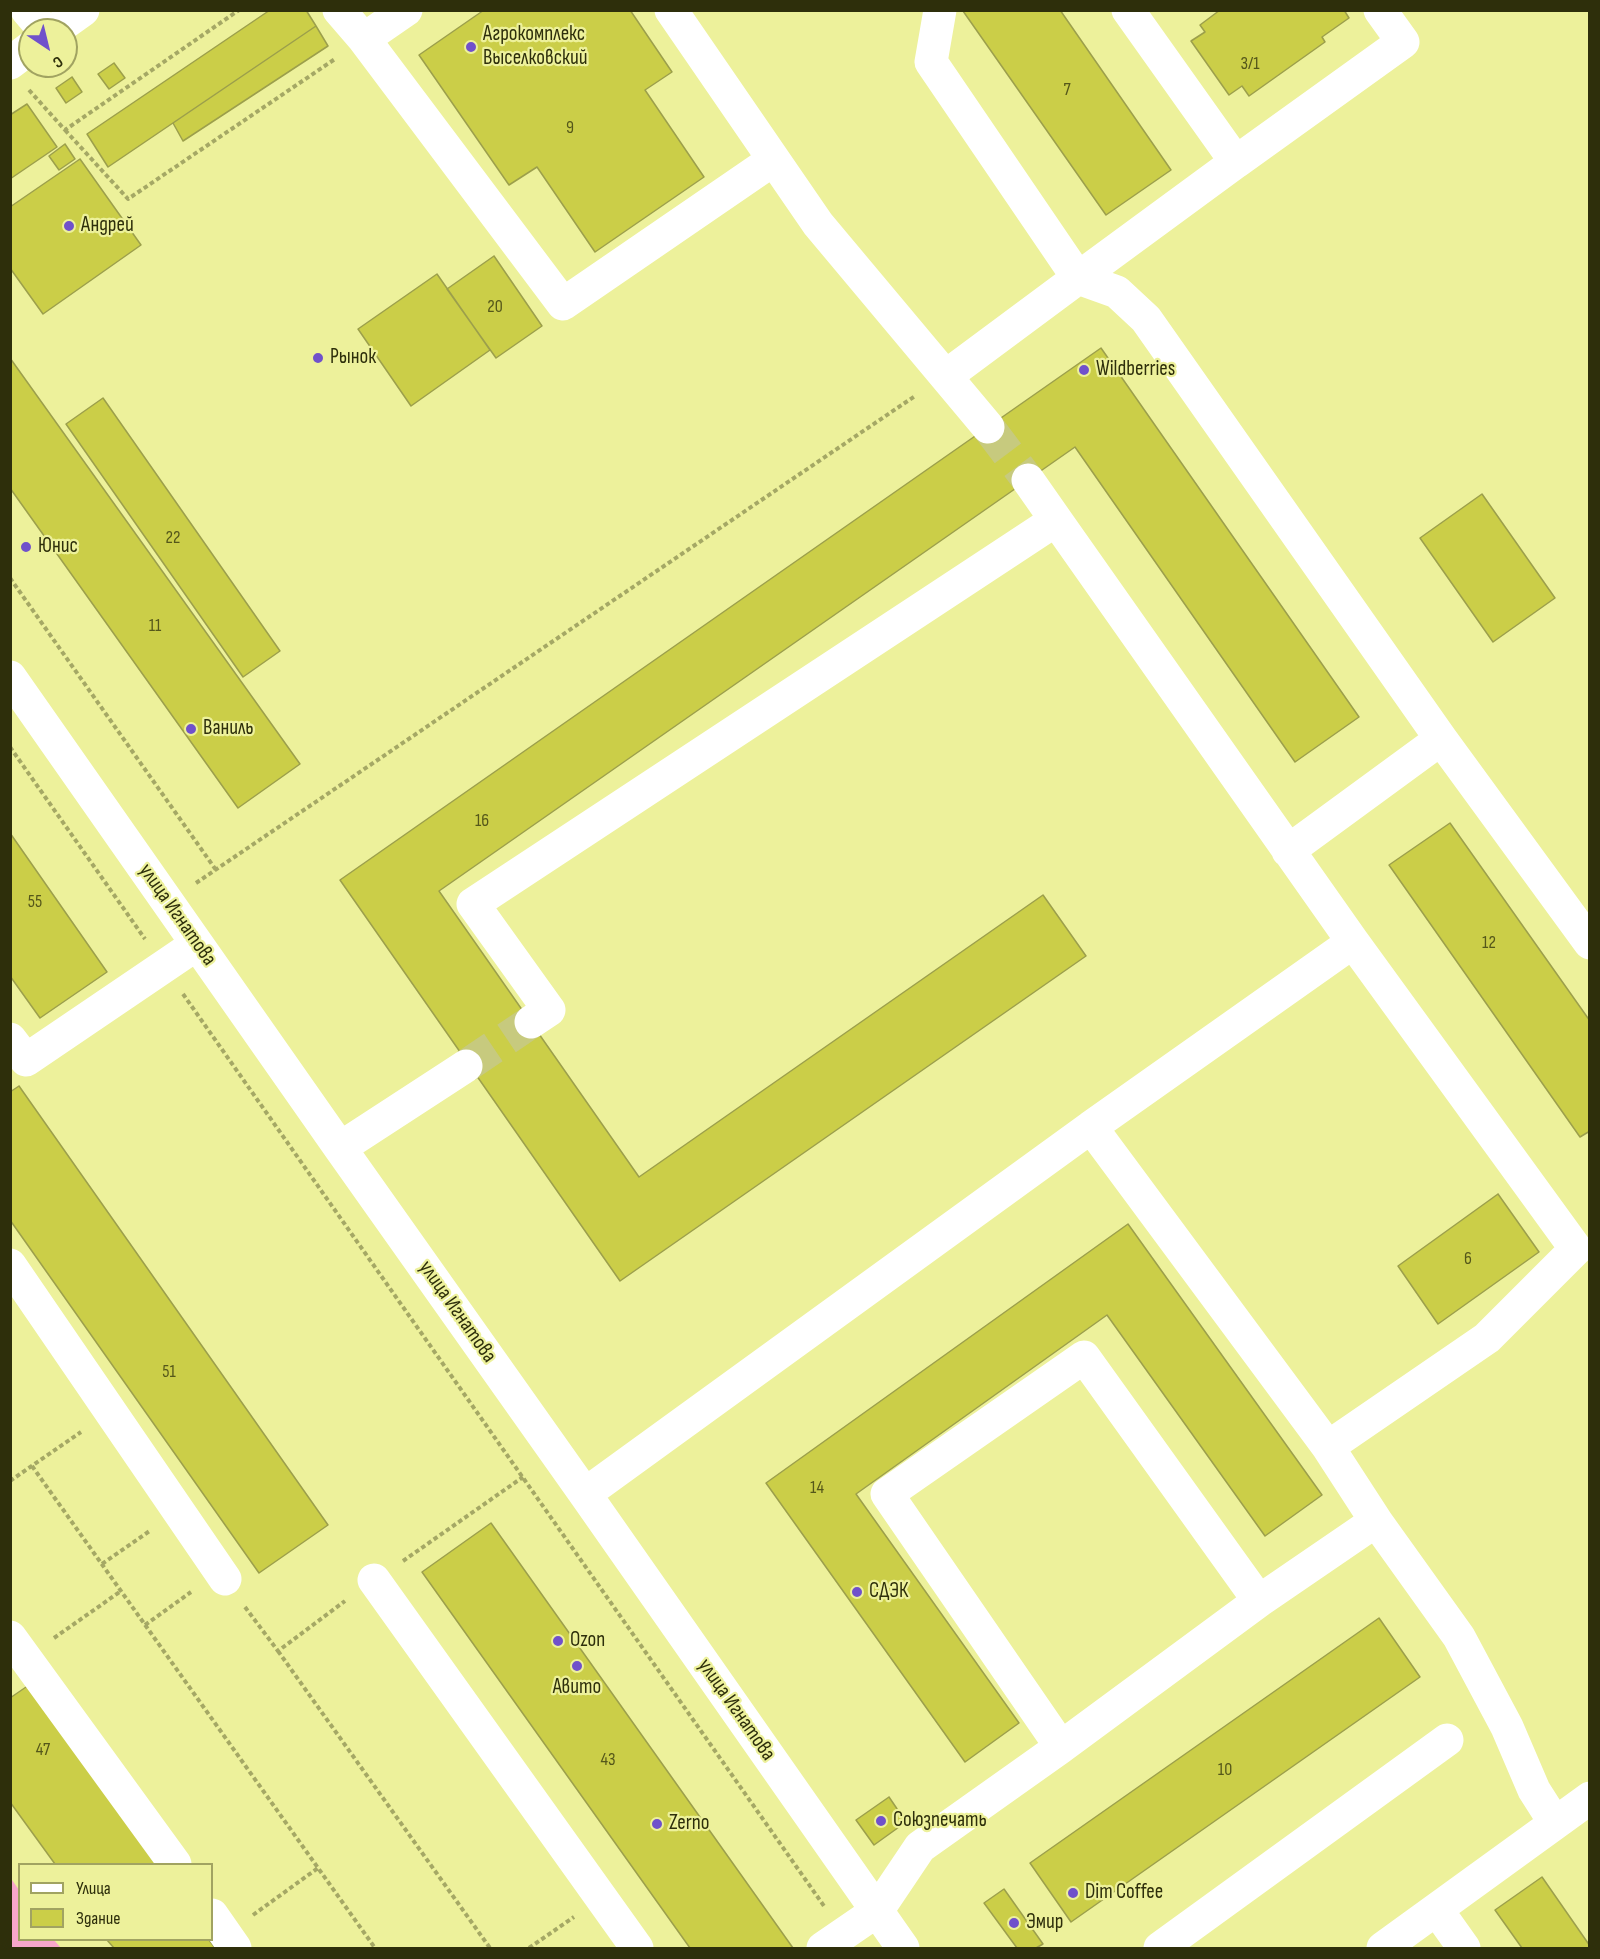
<!DOCTYPE html>
<meta charset="utf-8">
<style>
body{margin:0}
#map{position:relative;width:1600px;height:1959px;overflow:hidden;background:#edf19b;font-family:"Sofia Sans Condensed",sans-serif}
canvas{display:block}
.frame{position:absolute;inset:0;border:12px solid #2e2f0b;pointer-events:none}
.legend{position:absolute;left:18px;top:1863px;width:195px;height:78px;box-sizing:border-box;background:#edf19b;border:2px solid #a1a361;margin:0;padding:8px 10px;list-style:none;font-size:18px;color:#2e2f0b}
.legend li{display:flex;align-items:center;gap:12px;height:30px}
.legend b{width:30px;border:2px solid #a1a361}
.north{position:absolute;left:18px;top:18px;width:60px;height:60px;box-sizing:border-box;background:#edf19b;border:2px solid #a1a361;border-radius:50%;rotate:145deg;font-size:16px;font-weight:700;line-height:24px;text-align:center;color:#2e2f0b}
.north::after{content:'';display:block;margin:auto;width:21px;height:27px;background:#7051cb;clip-path:polygon(50% 0,100% 100%,50% 72%,0 100%)}
</style>
<div id="map">
<canvas width="1600" height="1959"></canvas>
<div class="frame"></div>
<ul class="legend">
<li><b style="height:8px;background:#fff"></b>Улица</li>
<li><b style="height:16px;background:#cbce48"></b>Здание</li>
</ul>
<div class="north">С</div>
</div>
<script>
const ctx = document.querySelector('canvas').getContext('2d');
ctx.lineJoin = 'round';
function fillPath(path, color) {
  ctx.fillStyle = color;
  ctx.fill(path, 'evenodd');
}
function poly(rows) {
  const path = new Path2D();
  for (const r of rows) {
    path.moveTo(r[0], r[1]);
    for (let i = 2; i < r.length; i += 2) path.lineTo(r[i], r[i + 1]);
  }
  return path;
}
function strokePath(path, color, width, dash) {
  ctx.strokeStyle = color;
  ctx.lineWidth = width;
  ctx.lineCap = dash ? 'butt' : 'round';
  ctx.setLineDash(dash || []);
  ctx.stroke(path);
}
function drawText(font, color, halo, rows, align = 'center') {
  ctx.font = font + ' "Sofia Sans Condensed",sans-serif';
  ctx.lineWidth = 4.5;
  ctx.setLineDash([]);
  ctx.textBaseline = 'middle';
  ctx.strokeStyle = halo;
  ctx.fillStyle = color;
  for (const [text, x, y, turn = 0] of rows) {
    ctx.save();
    ctx.translate(x, y);
    ctx.rotate((+turn || 0) * Math.PI / 180);
    ctx.textAlign = isNaN(turn) ? turn : align;
    if (halo) ctx.strokeText(text, 0, 0);
    ctx.fillText(text, 0, 0);
    ctx.restore();
  }
}
fillPath(poly([
 [10,1877,19,1890,20,1940,54,1940,61,1948,11,1948]
]), '#f8a6cb');
const building = poly([
 [270,10,306,10,316,26,108,167,87,134,270,10],
 [484,10,630,10,672,72,645,90,704,177,595,252,537,167,509,185,419,55,484,10],
 [1060,10,1171,170,1106,215,963,11,1060,10],
 [1220,10,1344,10,1349,18,1322,37,1325,42,1249,96,1242,86,1229,95,1191,41,1205,32,1200,25,1220,10],
 [316,26,328,46,183,141,173,123,316,26],
 [114,63,125,78,109,89,98,74,114,63],
 [72,77,82,92,66,103,56,88,72,77],
 [27,104,57,147,10,179,10,115,27,104],
 [65,144,75,159,59,170,49,156,65,144],
 [80,159,141,245,43,314,10,268,10,207,80,159],
 [494,256,542,326,496,358,447,289,494,256],
 [437,274,490,350,411,406,358,329,437,274],
 [1101,348,1359,717,1295,762,1075,447,439,891,639,1177,1043,895,1086,956,620,1281,340,880,1101,348],
 [10,358,300,764,238,808,10,488,10,358],
 [103,398,280,651,243,677,66,424,103,398],
 [1482,494,1555,598,1493,642,1420,538,1482,494],
 [1450,823,1590,1021,1590,1131,1580,1137,1389,865,1450,823],
 [10,833,107,972,40,1018,10,976,10,833],
 [19,1086,328,1525,259,1573,10,1220,10,1092,19,1086],
 [1498,1194,1539,1252,1438,1324,1398,1266,1498,1194],
 [1128,1224,1322,1495,1265,1536,1107,1315,856,1494,1019,1723,965,1762,766,1483,1128,1224],
 [491,1523,793,1948,690,1948,422,1572,491,1523],
 [1379,1618,1420,1677,1071,1922,1030,1863,1379,1618],
 [29,1685,156,1864,55,1864,10,1802,10,1698,29,1685],
 [889,1797,906,1822,874,1845,856,1820,889,1797],
 [1542,1877,1590,1946,1590,1948,1522,1948,1495,1910,1542,1877],
 [1004,1889,1043,1944,1036,1948,1017,1948,984,1903,1004,1889],
 [107,1940,209,1940,215,1948,114,1948,107,1940]
]);
fillPath(building, '#cbce48');
strokePath(building, '#9c9f4b', 1.5);
strokePath(poly([
 [988,427,1028,480],
 [466,1066,531,1022]
]), '#c7ca7e', 33, [33, 16]);
strokePath(poly([
 [29,90,65,130,239,10],
 [65,130,128,199,335,59],
 [10,578,216,870],
 [10,747,145,939],
 [196,883,915,396],
 [183,994,824,1906],
 [32,1466,375,1948],
 [10,1481,81,1432],
 [403,1561,523,1477],
 [102,1564,151,1530],
 [245,1607,278,1651,345,1601],
 [145,1625,191,1592],
 [54,1638,121,1591],
 [278,1651,490,1948],
 [253,1915,318,1868],
 [529,1948,574,1917]
]), '#a5a865', 4, [4.5, 3]);
strokePath(poly([
 [27,10,44,30],
 [339,10,364,39],
 [406,10,364,39,563,304,773,160],
 [671,10,818,224,988,427],
 [940,10,931,62,1078,278,946,376],
 [55,30,83,10],
 [10,63,30,48],
 [1236,162,1403,42,1380,10],
 [1078,278,1117,292,1146,319,1441,739],
 [1078,278,1236,162,1128,10],
 [1056,520,1353,942,1091,1127],
 [10,677,340,1148,585,1494,903,1948],
 [1288,851,1441,739,1590,943],
 [531,1022,549,1010,473,904,1056,520,1028,480],
 [10,1039,26,1060,197,944],
 [340,1148,466,1066],
 [10,1265,225,1579],
 [1328,1447,1487,1338,1576,1249,1353,942],
 [585,1494,1091,1127,1328,1447,1376,1521],
 [374,1580,637,1948],
 [10,1637,175,1864],
 [1061,1747,1259,1601],
 [1437,1910,1464,1948],
 [212,1915,235,1948],
 [823,1948,877,1911,920,1847,1061,1747,887,1494,1084,1357,1259,1601,1376,1521,1459,1637,1507,1727,1534,1790,1555,1823],
 [1160,1948,1447,1740],
 [1383,1948,1590,1798]
]), '#fff', 33);
for (const [x, y, r, color] of [
 [471,47,6,"#7051cb"],
 [69,226,6,"#7051cb"],
 [318,358,6,"#7051cb"],
 [1084,370,6,"#7051cb"],
 [26,547,6,"#7051cb"],
 [191,729,6,"#7051cb"],
 [857,1592,6,"#7051cb"],
 [558,1641,6,"#7051cb"],
 [577,1666,6,"#7051cb"],
 [881,1821,6,"#7051cb"],
 [657,1824,6,"#7051cb"],
 [1073,1893,6,"#7051cb"],
 [1014,1923,6,"#7051cb"]
]) {
  const dot = new Path2D();
  dot.arc(x, y, r, 0, 2 * Math.PI);
  ctx.fillStyle = color;
  ctx.fill(dot);
  strokePath(dot, '#edf19b', 2);
}
drawText('18px', '#55571a', null, [
 ["3/1",1250,64],
 ["7",1067,90],
 ["9",570,128],
 ["20",495,307],
 ["22",173,538],
 ["11",155,626],
 ["16",482,821],
 ["55",35,902],
 ["12",1489,943],
 ["6",1468,1259],
 ["51",169,1372],
 ["14",817,1488],
 ["47",43,1750],
 ["43",608,1760],
 ["10",1225,1770]
]);
drawText('21px', '#2e2f0b', '#edf19b', [
 ["Агрокомплекс",483,35],
 ["Выселковский",483,59],
 ["Андрей",81,226],
 ["Рынок",330,358],
 ["Wildberries",1096,370],
 ["Юнис",38,547],
 ["Ваниль",203,729],
 ["СДЭК",869,1592],
 ["Ozon",570,1641],
 ["Авито",577,1688,"center"],
 ["Союзпечать",893,1821],
 ["Zerno",669,1824],
 ["Dim Coffee",1085,1893],
 ["Эмир",1026,1923]
], 'left');
drawText('21px', '#2e2f0b', '#edf19b', [
 ["улица Игнатова",177,915,55],
 ["улица Игнатова",457,1312,55],
 ["улица Игнатова",736,1710,55]
]);
</script>
